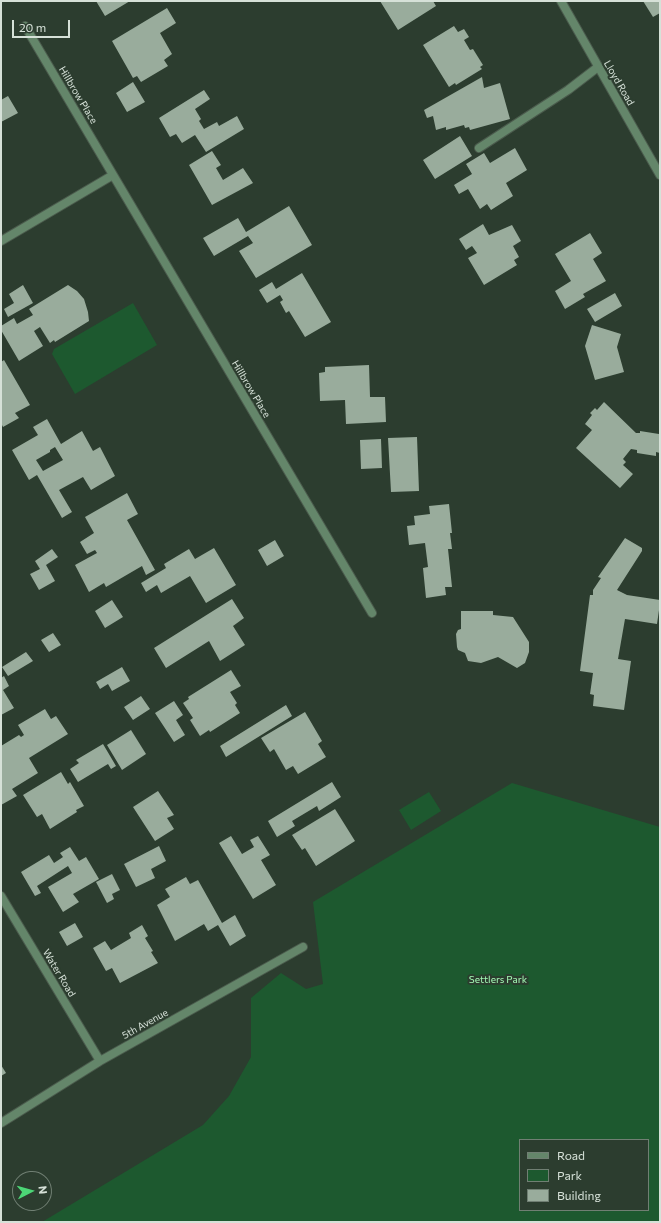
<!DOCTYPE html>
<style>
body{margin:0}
#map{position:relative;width:661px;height:1223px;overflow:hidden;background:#2c3d2f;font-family:Commissioner,sans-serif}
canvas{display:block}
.frame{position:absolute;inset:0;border:2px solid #d6e1d8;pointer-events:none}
.legend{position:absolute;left:519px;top:1139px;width:130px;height:72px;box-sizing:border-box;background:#2c3d2f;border:1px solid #707f73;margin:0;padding:5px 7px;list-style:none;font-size:12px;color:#d6e1d8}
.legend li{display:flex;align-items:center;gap:8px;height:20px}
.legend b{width:20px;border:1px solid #707f73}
.north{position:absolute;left:12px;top:1171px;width:40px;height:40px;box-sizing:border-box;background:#2c3d2f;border:1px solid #707f73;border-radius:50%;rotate:84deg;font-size:11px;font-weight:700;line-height:16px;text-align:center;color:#d6e1d8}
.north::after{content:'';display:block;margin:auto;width:14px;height:18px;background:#4cd676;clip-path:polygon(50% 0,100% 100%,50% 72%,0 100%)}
.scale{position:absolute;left:12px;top:20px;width:58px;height:18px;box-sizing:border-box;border:2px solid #d6e1d8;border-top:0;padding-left:5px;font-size:12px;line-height:14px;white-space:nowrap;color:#d6e1d8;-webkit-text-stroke:3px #2c3d2f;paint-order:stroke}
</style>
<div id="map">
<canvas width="661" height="1223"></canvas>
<div class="frame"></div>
<ul class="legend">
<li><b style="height:5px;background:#64866a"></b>Road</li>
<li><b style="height:11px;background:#1d592f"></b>Park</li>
<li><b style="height:11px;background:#99ac9c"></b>Building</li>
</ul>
<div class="north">N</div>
<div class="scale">20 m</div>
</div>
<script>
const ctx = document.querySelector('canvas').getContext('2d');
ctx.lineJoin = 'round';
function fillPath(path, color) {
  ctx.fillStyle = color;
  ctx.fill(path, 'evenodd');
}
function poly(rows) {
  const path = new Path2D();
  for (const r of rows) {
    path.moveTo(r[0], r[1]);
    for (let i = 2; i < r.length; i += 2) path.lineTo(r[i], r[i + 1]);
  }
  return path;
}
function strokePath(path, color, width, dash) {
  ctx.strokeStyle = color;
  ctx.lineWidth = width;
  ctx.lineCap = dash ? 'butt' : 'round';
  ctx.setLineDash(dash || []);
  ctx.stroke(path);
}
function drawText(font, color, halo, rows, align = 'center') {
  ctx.font = font + ' Commissioner,sans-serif';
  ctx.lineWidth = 4;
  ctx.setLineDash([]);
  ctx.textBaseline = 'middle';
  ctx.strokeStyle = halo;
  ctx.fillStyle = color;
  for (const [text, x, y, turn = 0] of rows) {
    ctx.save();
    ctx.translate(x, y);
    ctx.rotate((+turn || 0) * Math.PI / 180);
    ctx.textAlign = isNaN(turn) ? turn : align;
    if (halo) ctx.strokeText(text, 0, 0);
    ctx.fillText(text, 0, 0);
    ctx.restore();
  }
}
fillPath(poly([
 [133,303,157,345,75,394,52,354,54,349],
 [512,783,660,827,660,1222,42,1222,203,1125,229,1096,251,1057,251,998,281,973,306,989,323,984,313,902],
 [520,1140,648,1140,648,1210,520,1210],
 [429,792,441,811,411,830,399,810]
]), '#1d592f');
fillPath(poly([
 [96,1,130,1,105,16],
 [380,1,433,1,436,6,398,30],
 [643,1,660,1,660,13,653,17],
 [167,8,176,23,160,33,172,54,164,60,168,66,141,82,137,76,133,78,112,41],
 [454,26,458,32,464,29,469,37,464,40,470,50,473,49,483,65,480,67,482,69,456,85,455,83,449,87,423,45],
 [482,77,484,88,500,83,510,119,470,130,469,127,465,128,464,125,446,130,446,127,436,130,433,116,427,118,424,110],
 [133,82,145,102,127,112,116,93],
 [204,90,210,99,195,109,201,119,199,121,204,129,217,122,219,126,237,116,244,129,206,152,195,135,182,143,176,134,170,137,159,118],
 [8,96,18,113,1,122,1,100],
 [460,136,472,156,435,179,423,160],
 [515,148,527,170,506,183,513,196,491,210,487,204,480,209,468,189,459,194,454,185,472,174,466,164,484,153,490,163],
 [212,151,221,165,216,168,223,180,243,168,253,183,212,205,189,165],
 [289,206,312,245,256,278,239,251,253,243,248,236,214,256,203,238,238,218,246,232],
 [483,224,489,235,512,225,521,241,513,246,519,257,514,260,517,265,484,285,468,258,477,253,472,246,466,250,459,239],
 [590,233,602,253,593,259,606,281,583,294,585,297,565,309,555,291,571,281,555,254],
 [302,273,331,322,305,337,289,311,286,313,280,302,283,300,280,295,267,303,259,290,272,282,276,289],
 [23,285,33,303,8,317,4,309,14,303,9,294],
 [68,285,77,291,84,299,88,312,89,321,55,342,54,340,50,343,40,327,34,331,43,346,19,361,1,330,1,326,14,318,17,324,33,315,29,309],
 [615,293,622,306,595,322,587,309],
 [592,325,621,334,617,347,624,372,595,380,585,346],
 [4,360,30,405,15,413,19,418,3,427,1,423,1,362],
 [369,365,370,397,385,397,386,422,346,424,345,400,320,401,319,373,325,372,325,367],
 [604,402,636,433,640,433,640,431,659,434,660,438,660,453,656,452,656,456,637,453,637,450,631,449,623,459,626,462,623,465,633,474,620,488,576,448,592,430,585,424,592,415,590,413,595,408,597,410],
 [47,419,61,444,82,431,93,451,100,447,115,476,91,490,83,477,59,490,72,512,62,518,37,475,29,480,12,450,38,435,33,427],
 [55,447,63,460,43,471,36,460,50,452,50,450],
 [417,437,419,491,391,492,388,438],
 [381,439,382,468,361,469,360,440],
 [127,493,138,514,127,520,155,570,146,575,142,566,106,587,104,583,89,592,75,565,97,553,95,550,87,554,80,542,94,533,85,517],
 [449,504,452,533,450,533,452,549,448,549,452,587,445,587,446,595,426,598,423,568,428,567,425,543,409,545,407,526,415,525,414,516,430,514,429,506],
 [625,538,642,548,642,551,617,590,627,595,660,600,660,603,657,624,625,619,618,659,631,661,624,710,593,706,594,695,590,694,593,673,580,671,590,595,593,595,593,590,601,578,598,577],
 [275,540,284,556,267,566,258,550],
 [214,548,236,585,206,603,190,576,161,593,157,585,146,592,141,583,166,568,164,564,189,549,195,559],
 [52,549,58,557,46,565,55,581,39,590,30,574,40,569,35,561],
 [232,599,244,618,233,626,245,645,220,661,209,641,166,668,154,648],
 [112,600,123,617,105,628,95,611],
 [461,611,493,611,493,615,513,617,529,642,529,652,525,663,517,668,498,657,481,663,468,661,465,653,458,650,457,647,456,634,458,630,461,629],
 [53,633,61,645,49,652,41,640],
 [26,652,33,661,8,676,2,667],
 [122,667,130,681,112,691,108,684,100,689,96,682],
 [231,670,241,686,230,692,237,703,235,705,240,713,210,732,209,730,200,736,190,720,193,718,183,703,189,699,188,697],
 [4,676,9,686,3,690,14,708,1,715,1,678],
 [141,696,150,709,133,720,124,707],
 [174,701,183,715,176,720,185,735,174,742,155,713],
 [286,705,292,716,226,757,220,746],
 [45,709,51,719,56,716,68,734,29,758,38,773,12,789,17,796,1,805,1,746,19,735,21,737,24,735,18,725],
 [305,712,322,741,318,744,326,757,298,774,293,766,286,770,274,749,270,752,261,738],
 [131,730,146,754,122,770,107,745],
 [103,744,116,766,111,769,108,764,78,782,70,769,79,763,76,760],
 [61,772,68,784,70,782,84,806,76,810,77,812,50,829,42,814,37,817,23,795],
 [332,782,341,797,319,811,317,806,292,821,295,826,277,837,268,821],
 [158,791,174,815,167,818,174,829,155,841,133,807],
 [335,809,355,841,316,866,305,848,302,850,292,835],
 [231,836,242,854,254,847,250,840,258,836,270,855,261,860,276,885,253,899,219,843],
 [159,846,166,861,151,869,155,878,136,887,124,864],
 [70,847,79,861,86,857,99,879,73,894,79,902,63,912,48,887,72,873,68,866,37,886,41,893,35,896,21,872,49,855,54,863,63,857,60,853],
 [112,874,120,890,112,894,114,899,107,903,96,882],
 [186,877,190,884,198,880,222,923,235,915,246,936,230,946,218,925,208,931,204,924,175,941,157,905,170,897,165,889],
 [75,923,83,937,67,946,59,932],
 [142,925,148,936,145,938,153,951,151,952,158,963,120,983,112,968,106,971,93,948,105,941,111,950,131,938,129,933],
 [1,1065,6,1073,1,1076]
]), '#99ac9c');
const service = poly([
 [479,148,568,90,598,67]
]);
const minor = poly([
 [561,1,660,175],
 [25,26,372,613],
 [1,241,113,175],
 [1,896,100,1061],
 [1,1123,100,1061,303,947]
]);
strokePath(service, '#4b5b4d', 10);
strokePath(minor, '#4b5b4d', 10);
strokePath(service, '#64866a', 8);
strokePath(minor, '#64866a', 8);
drawText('10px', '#d6e1d8', '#2c3d2f', [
 ["Lloyd Road",619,83,60],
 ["Hillbrow Place",78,95,59],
 ["Hillbrow Place",251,389,59],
 ["Water Road",59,973,59],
 ["5th Avenue",145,1024,-29]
]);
drawText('10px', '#a5fbb7', '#2c3d2f', [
 ["Settlers Park",498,980]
]);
</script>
